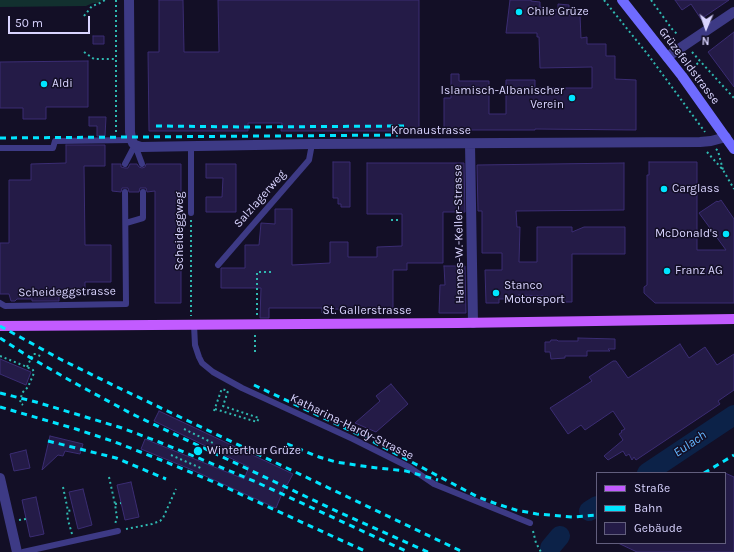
<!DOCTYPE html>
<meta charset="utf-8">
<style>
body{margin:0}
#map{position:relative;width:734px;height:552px;overflow:hidden;background:#130f26;font-family:Karla,sans-serif}
canvas{display:block}
.legend{position:absolute;left:596px;top:472px;width:130px;height:72px;box-sizing:border-box;background:#130f26;border:1px solid #625e7d;margin:0;padding:5px 7px;list-style:none;font-size:12px;color:#d9d4ff}
.legend li{display:flex;align-items:center;gap:8px;height:20px}
.legend b{width:20px;border:1px solid #625e7d}
.north{position:absolute;left:686px;top:8px;width:40px;height:40px;-webkit-text-stroke:3px #130f26;paint-order:stroke;rotate:182deg;font-size:11px;font-weight:700;line-height:16px;text-align:center;color:#d9d4ff}
.north::after{content:'';display:block;margin:auto;width:14px;height:18px;background:#d9d4ff;clip-path:polygon(50% 0,100% 100%,50% 72%,0 100%)}
.scale{position:absolute;left:8px;top:16px;width:82px;height:18px;box-sizing:border-box;border:2px solid #d9d4ff;border-top:0;padding-left:5px;font-size:12px;line-height:14px;white-space:nowrap;color:#d9d4ff;-webkit-text-stroke:3px #130f26;paint-order:stroke}
</style>
<div id="map">
<canvas width="734" height="552"></canvas>
<ul class="legend">
<li><b style="height:5px;background:#c25bff"></b>Straße</li>
<li><b style="height:5px;background:#00e5ff"></b>Bahn</li>
<li><b style="height:11px;background:#241b47"></b>Gebäude</li>
</ul>
<div class="north">N</div>
<div class="scale">50 m</div>
</div>
<script>
const ctx = document.querySelector('canvas').getContext('2d');
ctx.lineJoin = 'round';
function fillPath(path, color) {
  ctx.fillStyle = color;
  ctx.fill(path, 'evenodd');
}
function poly(rows) {
  const path = new Path2D();
  for (const r of rows) {
    path.moveTo(r[0], r[1]);
    for (let i = 2; i < r.length; i += 2) path.lineTo(r[i], r[i + 1]);
  }
  return path;
}
function strokePath(path, color, width, dash) {
  ctx.strokeStyle = color;
  ctx.lineWidth = width;
  ctx.lineCap = dash ? 'butt' : 'round';
  ctx.setLineDash(dash || []);
  ctx.stroke(path);
}
function drawText(font, color, halo, rows, align = 'center') {
  ctx.font = font + ' Karla,sans-serif';
  ctx.lineWidth = 3;
  ctx.setLineDash([]);
  ctx.textBaseline = 'middle';
  ctx.strokeStyle = halo;
  ctx.fillStyle = color;
  for (const [text, x, y, turn = 0] of rows) {
    ctx.save();
    ctx.translate(x, y);
    ctx.rotate((+turn || 0) * Math.PI / 180);
    ctx.textAlign = isNaN(turn) ? turn : align;
    if (halo) ctx.strokeText(text, 0, 0);
    ctx.fillText(text, 0, 0);
    ctx.restore();
  }
}
fillPath(poly([
 [0,0,102,0,98,3,93,3,86,6,0,7]
]), '#12302f');
strokePath(poly([
 [647,473,734,415],
 [589,511,597,506],
 [550,548,560,536]
]), '#0c2248', 20);
const building = poly([
 [159,0,183,0,184,52,219,52,218,0,419,0,419,131,281,131,282,123,248,123,248,131,149,131,148,52,159,52,159,0],
 [510,0,531,0,531,1,540,2,540,7,558,10,558,4,569,5,569,15,580,15,581,38,587,37,587,44,606,44,606,56,615,56,615,79,636,80,636,130,535,129,535,130,444,130,444,98,451,98,451,74,459,74,459,81,489,81,489,114,506,114,506,80,535,80,535,88,592,88,592,67,540,68,539,37,537,37,537,33,506,33,510,0],
 [675,0,729,0,701,19,691,4,682,10,675,0],
 [734,32,734,87,708,52,734,32],
 [93,36,104,36,104,44,93,44,93,36],
 [88,61,88,107,46,107,46,119,23,119,23,108,0,108,0,62,88,61],
 [89,117,106,117,105,136,97,136,97,126,89,126,89,117],
 [66,145,105,145,105,166,84,166,85,245,111,245,111,282,85,282,85,294,59,294,59,301,32,301,32,299,17,299,15,301,11,301,9,294,0,294,0,243,9,243,9,180,31,180,31,164,66,163,66,145],
 [333,162,350,162,350,207,341,207,341,204,338,204,338,198,333,198,333,162],
 [649,162,697,162,697,250,726,250,699,213,717,201,718,202,721,200,734,219,734,303,655,303,644,293,644,287,647,285,647,175,649,175,649,162],
 [367,163,464,163,465,212,443,212,443,263,407,263,407,270,393,270,393,310,331,309,331,313,322,313,322,308,269,308,269,318,260,318,261,288,221,288,221,268,245,268,245,245,259,245,261,223,275,224,275,209,292,209,292,265,330,263,330,242,348,242,348,257,377,257,377,247,402,246,402,214,367,214,367,163],
 [624,163,624,210,516,211,517,227,520,227,519,262,537,262,537,227,572,227,572,232,584,227,625,227,625,254,572,254,572,302,548,302,548,296,518,295,518,299,499,299,499,303,486,303,485,270,502,270,502,253,482,253,482,211,478,211,477,165,624,163],
 [112,164,121,164,121,167,125,168,128,168,130,164,137,164,139,167,142,168,145,167,146,164,181,164,181,303,155,303,155,191,147,192,146,188,140,188,139,192,129,192,128,188,122,188,121,192,112,191,112,164],
 [206,164,236,164,236,212,206,212,206,197,222,197,223,178,206,178,206,164],
 [444,266,465,266,466,313,439,313,440,285,445,285,444,266],
 [578,338,615,339,615,349,608,349,610,351,587,351,587,356,565,356,565,358,551,359,550,352,545,352,545,342,550,342,551,340,557,340,558,341,578,341,578,338],
 [680,344,689,358,705,347,717,365,734,354,734,390,718,401,720,404,636,460,634,457,632,460,629,454,626,456,623,451,608,460,604,456,623,440,619,434,622,432,621,431,625,429,613,411,585,430,581,425,568,434,550,408,592,381,589,377,613,361,616,361,628,378,680,344],
 [0,359,31,372,26,385,0,374,0,359],
 [391,384,408,404,376,432,355,423,380,401,376,396,391,384],
 [159,411,293,474,287,485,286,484,276,508,190,469,141,449,145,439,244,479,249,467,154,421,159,411],
 [50,436,83,444,80,454,65,451,63,456,58,455,42,470,50,436],
 [26,450,30,468,14,471,10,454,26,450],
 [725,473,734,477,734,552,637,552,618,543,725,543,725,473],
 [131,482,139,517,125,520,117,485,131,482],
 [83,489,92,525,78,529,69,492,83,489],
 [36,497,44,534,30,537,22,500,36,497]
]);
fillPath(building, '#241b47');
strokePath(building, '#3b2d73', 1);
strokePath(poly([
 [116,0,116,133],
 [604,0,649,56,705,132],
 [651,0,672,29,678,35],
 [84,16,92,6,98,4,105,0],
 [84,52,94,59,115,59],
 [692,52,700,61,734,98],
 [693,68,700,61],
 [699,81,705,88],
 [716,149,718,151,723,170],
 [707,152,723,170,734,189],
 [191,220,191,316],
 [391,220,398,220],
 [257,315,257,272,271,272],
 [255,352,255,334],
 [0,356,27,367,33,370,34,373,28,387,22,393,20,403,23,405],
 [27,367,33,354,36,354,42,357],
 [215,409,257,422,259,418,223,406,228,391,222,389],
 [214,411,222,388],
 [184,429,215,444],
 [171,455,203,469],
 [109,477,115,504,117,518,115,524],
 [63,487,68,511],
 [115,504,121,503],
 [19,520,26,519],
 [126,529,152,524,160,521,163,518,176,489],
 [533,531,536,543,541,552],
 [72,534,68,520,67,511,73,510]
]), '#2fb8b0', 2, [2, 3]);
strokePath(poly([
 [135,145,142,164],
 [0,148,53,148,55,141,131,140],
 [125,164,135,145],
 [191,213,191,146],
 [126,223,143,218,143,192],
 [218,265,309,160,312,144],
 [0,303,5,306,126,304,125,192],
 [194,325,195,345,199,357,202,363,213,372,242,388,353,439,409,467,434,484,530,523],
 [23,552,118,531]
]), '#3d3a85', 6);
strokePath(poly([
 [129,0,130,132,131,138,133,143,135,145,141,147,312,144,700,142,711,141,726,137],
 [470,144,473,323],
 [0,478,17,552]
]), '#3d3a85', 10);
strokePath(poly([
 [667,57,734,12]
]), '#3d3a85', 10);
strokePath(poly([
 [622,0,682,76,734,149]
]), '#6f6bff', 10);
strokePath(poly([
 [0,326,458,323,734,319]
]), '#c25bff', 10);
strokePath(poly([
 [156,126,248,127,404,126],
 [0,138,398,135],
 [0,326,60,359,117,387,463,552],
 [0,338,31,358,71,381,132,414,332,509,428,552],
 [254,385,366,438,478,497,494,503,516,510,537,514,573,517,597,515],
 [0,393,36,402,122,428,159,442,196,457,256,482,408,552],
 [0,407,76,429,115,442,161,460,214,482,367,552],
 [48,441,116,458,166,479],
 [287,444,319,457,336,462,369,467,406,471,438,480],
 [704,473,734,455]
]), '#00e5ff', 3, [6, 5]);
for (const [x, y, r, color] of [
 [519,12,4,"#00e5ff"],
 [44,84,4,"#00e5ff"],
 [572,98,4,"#00e5ff"],
 [664,189,4,"#00e5ff"],
 [726,234,4,"#00e5ff"],
 [667,271,4,"#00e5ff"],
 [496,293,4,"#00e5ff"],
 [198,451,5,"#00e5ff"]
]) {
  const dot = new Path2D();
  dot.arc(x, y, r, 0, 2 * Math.PI);
  ctx.fillStyle = color;
  ctx.fill(dot);
  strokePath(dot, '#130f26', 1.5);
}
drawText('12px', '#d9d4ff', '#130f26', [
 ["Chile Grüze",527,12],
 ["Aldi",52,84],
 ["Islamisch-Albanischer",564,91,"right"],
 ["Verein",564,105,"right"],
 ["Carglass",672,189],
 ["McDonald's",718,234,"right"],
 ["Franz AG",675,271],
 ["Stanco",504,286],
 ["Motorsport",504,300],
 ["Winterthur Grüze",207,451]
], 'left');
drawText('12px', '#d9d4ff', '#130f26', [
 ["Grüzefeldstrasse",689,66,53],
 ["Kronaustrasse",431,131],
 ["Salzlagerweg",260,199,-49],
 ["Scheideggweg",180,231,-90],
 ["Hannes-W.-Keller-Strasse",459,234,-91],
 ["Scheideggstrasse",67,292,-1],
 ["St. Gallerstrasse",367,311],
 ["Katharina-Hardy-Strasse",352,427,26]
]);
drawText('italic 13px', '#62b6ff', '#130f26', [
 ["Eulach",690,444,-34]
]);
</script>
